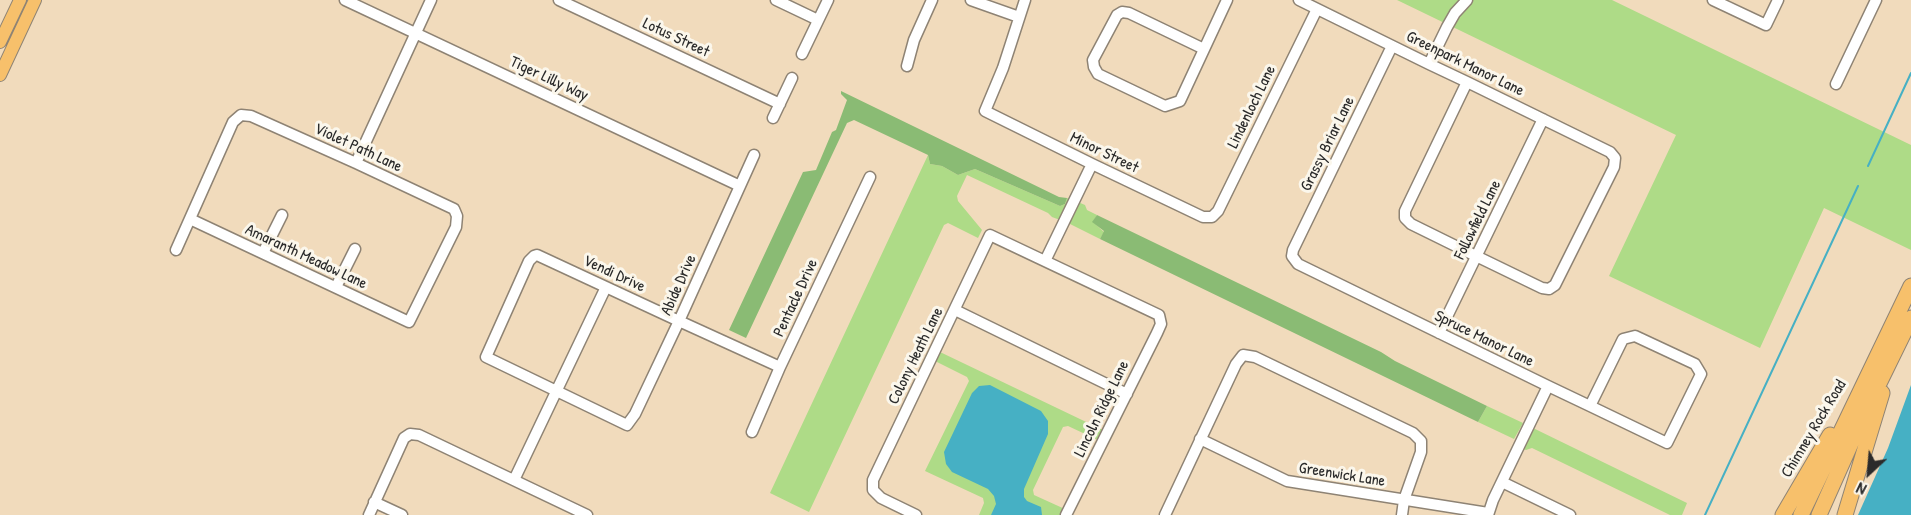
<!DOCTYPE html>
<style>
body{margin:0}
#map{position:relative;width:1911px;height:515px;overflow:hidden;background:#f1dbbc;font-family:"Patrick Hand",sans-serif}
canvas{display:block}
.north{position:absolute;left:1839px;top:443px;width:60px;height:60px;-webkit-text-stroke:4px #fbf7ec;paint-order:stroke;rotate:206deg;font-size:16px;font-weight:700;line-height:24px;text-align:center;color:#2b2b2b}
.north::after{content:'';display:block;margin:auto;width:21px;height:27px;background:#2b2b2b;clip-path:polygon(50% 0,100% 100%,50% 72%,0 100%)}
</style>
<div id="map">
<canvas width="1911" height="515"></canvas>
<div class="north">N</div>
</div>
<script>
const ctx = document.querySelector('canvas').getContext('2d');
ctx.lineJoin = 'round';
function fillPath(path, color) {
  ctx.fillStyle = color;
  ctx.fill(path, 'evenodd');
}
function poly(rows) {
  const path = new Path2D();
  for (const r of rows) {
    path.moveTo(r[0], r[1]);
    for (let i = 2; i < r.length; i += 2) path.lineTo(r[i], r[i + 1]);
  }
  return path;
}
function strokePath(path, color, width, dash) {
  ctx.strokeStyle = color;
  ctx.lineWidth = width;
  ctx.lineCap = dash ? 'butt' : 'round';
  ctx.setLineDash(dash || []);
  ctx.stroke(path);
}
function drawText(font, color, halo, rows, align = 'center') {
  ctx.font = font + ' "Patrick Hand",sans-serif';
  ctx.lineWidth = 6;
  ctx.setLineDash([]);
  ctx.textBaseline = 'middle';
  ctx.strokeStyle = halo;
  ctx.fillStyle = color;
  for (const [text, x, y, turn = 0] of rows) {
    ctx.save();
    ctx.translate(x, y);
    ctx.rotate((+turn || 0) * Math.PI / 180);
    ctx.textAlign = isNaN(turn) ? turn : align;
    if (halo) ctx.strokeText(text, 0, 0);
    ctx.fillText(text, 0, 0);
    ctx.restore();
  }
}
fillPath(poly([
 [1397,0,1612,0,1911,145,1911,250,1824,208,1760,348,1609,276,1676,135],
 [928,155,930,164,942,166,958,175,975,169,1060,206,1065,204,1067,198,1070,199,1060,220,1052,217,1048,213,967,175,957,196,958,201,982,230,978,238,948,223,944,225,809,512,770,493],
 [1078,202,1085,205,1087,210,1097,215,1093,222,1104,232,1100,239,1068,223],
 [940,352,1105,431,1100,441,1068,426,1063,427,1033,490,1034,495,1067,510,1064,515,979,515,984,503,983,498,925,471,969,381,967,377,935,361],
 [1487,406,1523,423,1514,439,1478,422],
 [1533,428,1687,503,1682,515,1670,515,1532,448,1526,450,1523,449]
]), '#aedb87');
fillPath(poly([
 [841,91,1059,197,1067,198,1065,204,1060,206,975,169,958,175,942,166,930,164,928,155,854,120,847,123,746,338,729,330,803,172,816,170,832,132,836,130,847,100,841,94],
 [1097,215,1381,352,1395,361,1487,406,1478,422,1100,239,1104,231,1092,222]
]), '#8abb74');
fillPath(poly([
 [990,385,1041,411,1048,421,1048,434,1024,489,1024,497,1027,501,1041,507,1042,515,991,515,996,504,994,496,988,489,952,472,946,464,944,452,972,393,979,386],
 [1911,385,1911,515,1858,515,1888,448]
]), '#46b0c4');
strokePath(poly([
 [1868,166,1911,73],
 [1705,515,1858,186]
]), '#46b0c4', 2);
const minor = poly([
 [345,0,740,186],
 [559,0,780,104],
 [776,0,818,20],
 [971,0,1019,17],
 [1025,0,1003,68,985,111,1092,164,1203,217,1212,217,1218,211,1317,9],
 [1299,0,1429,64,1467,82,1610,152,1615,158,1614,167,1555,285,1549,289,1542,288,1476,256,1411,224,1405,218,1405,211,1467,82],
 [1713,0,1766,25,1778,0],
 [1392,46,1293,250,1292,256,1298,264,1548,386,1590,406,1667,443,1701,374,1695,364,1635,336,1623,339,1590,406],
 [1204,49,1129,13,1122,12,1117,15,1093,60,1094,67,1098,74,1165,106,1180,101,1227,0],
 [802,54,828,0],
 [1429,64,1447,27,1455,13,1467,0],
 [907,66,914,40,932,0],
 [1836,84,1876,0],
 [773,118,792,78],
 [754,155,679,321,635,414,627,425,486,357,529,261,534,256,537,255,679,321,780,367],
 [356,163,431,0],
 [176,250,233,122,241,115,251,116,356,163,454,209,457,216,456,227,409,322,190,219],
 [263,253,282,215],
 [1045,261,1092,164],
 [336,287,355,249],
 [955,310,1127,394],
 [1439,333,1543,119],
 [752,432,780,367,870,177],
 [1200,439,1287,481,1488,513],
 [514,480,606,287],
 [1502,482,1570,515],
 [374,502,402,515],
 [369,515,404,438,410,434,419,435,587,515],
 [916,515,881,498,873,490,873,480,990,235,1159,315,1161,324,1157,333,1066,515],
 [1165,515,1236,364,1243,355,1255,357,1413,433,1421,441,1421,452,1404,500,1402,515],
 [1488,515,1493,500,1548,386]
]);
const major = poly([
 [0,42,20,0],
 [0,75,35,0]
]);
const highway = poly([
 [1783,515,1830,435],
 [1801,515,1911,286],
 [1819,515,1864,414,1911,318],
 [1845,515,1882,393]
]);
strokePath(minor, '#8e8374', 13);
strokePath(major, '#8e8374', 14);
strokePath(highway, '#8e8374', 17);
strokePath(minor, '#fff', 10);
strokePath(major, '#f7c06b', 12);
strokePath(highway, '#f7c06b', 15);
drawText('16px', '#2b2b2b', '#fbf7ec', [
 ["Lotus Street",676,38,25],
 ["Greenpark Manor Lane",1465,64,26],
 ["Tiger Lilly Way",549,79,25],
 ["Lindenloch Lane",1252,107,-64],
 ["Grassy Briar Lane",1328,144,-64],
 ["Violet Path Lane",358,148,25],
 ["Minor Street",1104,153,26],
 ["Followfield Lane",1478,220,-64],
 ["Amaranth Meadow Lane",306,257,25],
 ["Vendi Drive",614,274,25],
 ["Abide Drive",679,285,-66],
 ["Pentacle Drive",796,298,-65],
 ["Spruce Manor Lane",1484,339,26],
 ["Colony Heath Lane",916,356,-64],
 ["Lincoln Ridge Lane",1102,409,-64],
 ["Chimney Rock Road",1814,429,-59],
 ["Greenwick Lane",1342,475,9]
]);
</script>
